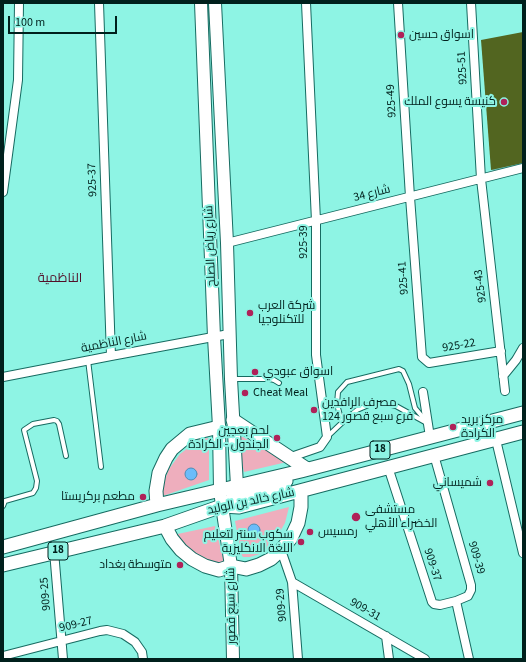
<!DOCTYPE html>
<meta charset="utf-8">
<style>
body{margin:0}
#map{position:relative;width:526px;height:662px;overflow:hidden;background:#8ef4e4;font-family:"Source Sans 3",sans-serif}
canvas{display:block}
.frame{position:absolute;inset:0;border:4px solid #00201c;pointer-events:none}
.scale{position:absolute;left:8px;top:16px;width:109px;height:18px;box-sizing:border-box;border:2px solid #00201c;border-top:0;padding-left:5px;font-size:12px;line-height:14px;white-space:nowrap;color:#00201c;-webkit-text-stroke:3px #8ef4e4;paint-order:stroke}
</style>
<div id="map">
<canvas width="526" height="662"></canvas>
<div class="frame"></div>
<div class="scale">100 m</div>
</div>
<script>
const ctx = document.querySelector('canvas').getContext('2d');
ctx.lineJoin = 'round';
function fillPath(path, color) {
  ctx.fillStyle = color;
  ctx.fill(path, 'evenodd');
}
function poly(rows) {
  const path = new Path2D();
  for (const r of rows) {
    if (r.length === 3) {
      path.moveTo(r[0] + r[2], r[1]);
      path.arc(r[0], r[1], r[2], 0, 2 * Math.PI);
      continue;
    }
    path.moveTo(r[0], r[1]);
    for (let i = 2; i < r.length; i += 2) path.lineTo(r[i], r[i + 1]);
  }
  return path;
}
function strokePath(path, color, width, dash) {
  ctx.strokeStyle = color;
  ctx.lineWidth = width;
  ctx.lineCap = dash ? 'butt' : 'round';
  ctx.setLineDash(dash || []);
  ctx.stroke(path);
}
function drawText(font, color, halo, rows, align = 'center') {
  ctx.font = font + ' "Source Sans 3",Cairo,sans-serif';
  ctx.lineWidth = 4;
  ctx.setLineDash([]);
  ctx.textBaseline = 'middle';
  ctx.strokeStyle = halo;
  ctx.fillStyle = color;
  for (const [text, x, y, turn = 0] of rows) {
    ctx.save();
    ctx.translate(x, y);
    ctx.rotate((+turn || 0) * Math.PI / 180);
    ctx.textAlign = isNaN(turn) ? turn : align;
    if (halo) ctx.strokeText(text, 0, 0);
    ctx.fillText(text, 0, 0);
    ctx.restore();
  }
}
fillPath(poly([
 [241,437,243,437,287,462,244,472,242,463],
 [209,438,209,480,160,497,163,484,169,469,180,454,200,439],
 [289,507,285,523,275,540,263,553,250,557,243,557,241,554,235,521],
 [215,526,223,558,223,564,206,561,194,555,173,535]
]), '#eeaebd');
const water = poly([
 [191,474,6],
 [254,530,6]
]);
fillPath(water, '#6bbcfa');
strokePath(water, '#4b8db7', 1);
fillPath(poly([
 [523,33,523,167,498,173,492,170,482,41]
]), '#0003');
fillPath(poly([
 [523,32,523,163,491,170,481,40]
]), '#526520');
const lane = poly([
 [88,360,101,467],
 [233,379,270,379,274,380,279,383],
 [342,423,337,404,338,392,347,382,399,369,403,371,409,384,415,408,426,421],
 [328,436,347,418,357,410,371,404,383,403,396,406,425,422],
 [3,506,5,501,33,493,36,488,37,481,24,430,33,424,54,420,57,421,59,424,66,456]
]);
const street = poly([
 [99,3,111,356],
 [398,3,410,197,422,357,429,363,501,351],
 [471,3,481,179,505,391],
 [3,192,18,80,19,3],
 [227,243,523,168],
 [503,376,516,360,523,348],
 [3,377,111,356,229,334],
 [423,392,430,437],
 [496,440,523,553],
 [434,455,471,585,471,590,468,596,456,601,469,659],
 [291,457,320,447,327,437,316,355,316,221,306,3],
 [388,467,432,602,434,604,440,605,456,601],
 [281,550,292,582,298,659],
 [54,551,63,659],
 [292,582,425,659],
 [386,636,389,659],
 [3,656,100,631,107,630,123,634,135,642,142,652,143,659]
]);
const secondary = poly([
 [201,3,214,337,219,427,220,490,222,506,231,566,233,659],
 [215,3,227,243,231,379,237,486]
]);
const primary = poly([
 [233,420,307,469],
 [157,505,156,491,159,473,166,458,172,449,190,434,219,427],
 [222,506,238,496,260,490,286,481],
 [165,526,172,539,181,550,192,559,205,566,219,570,231,566,246,569,259,565,271,559,281,550,291,538,298,523,301,507,301,491],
 [3,547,157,505,301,471,523,413],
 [3,565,165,526,222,506,239,507,523,432]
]);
strokePath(lane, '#166b61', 6);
strokePath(street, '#166b61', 10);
strokePath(secondary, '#166b61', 14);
strokePath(primary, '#166b61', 15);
strokePath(lane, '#fff', 4);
strokePath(street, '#fff', 8);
strokePath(secondary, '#fff', 12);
strokePath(primary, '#fff', 13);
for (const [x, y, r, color] of [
 [401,35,4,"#af2159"],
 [504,102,4,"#af2159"],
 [250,313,4,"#af2159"],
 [255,372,4,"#af2159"],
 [245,393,4,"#af2159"],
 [314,410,4,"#af2159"],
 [453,427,4,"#af2159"],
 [277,438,4,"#af2159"],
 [490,483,4,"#af2159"],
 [143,497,4,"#af2159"],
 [356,517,5,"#af2159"],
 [310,532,4,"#af2159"],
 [301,542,4,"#af2159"],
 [180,565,4,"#af2159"]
]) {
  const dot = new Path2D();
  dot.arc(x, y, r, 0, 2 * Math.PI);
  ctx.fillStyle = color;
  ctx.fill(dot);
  strokePath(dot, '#8ef4e4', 1.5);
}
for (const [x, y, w] of [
 [380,450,20],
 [58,551,20]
]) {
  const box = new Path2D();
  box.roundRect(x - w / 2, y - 9, w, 18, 3);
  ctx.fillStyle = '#8ef4e4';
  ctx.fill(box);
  strokePath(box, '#00201c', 1);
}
drawText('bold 11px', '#00201c', null, [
 ["18",380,450],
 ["18",58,551]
]);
drawText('12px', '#00201c', '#8ef4e4', [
 ["اسواق حسين",409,35],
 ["كنيسة يسوع الملك",496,102,"right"],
 ["شركة العرب",258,306],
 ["للتكنلوجيا",258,320],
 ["اسواق عبودي",263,372],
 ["Cheat Meal",253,393],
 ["مصرف الرافدين",322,403],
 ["فرع سبع قصور 124",322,417],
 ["مركز بريد",461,420],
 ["الكرادة",461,434],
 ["لحم بعجين",269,431,"right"],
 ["الجندول - الكرادة",269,445,"right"],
 ["شميساني",482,483,"right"],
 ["مطعم بركريستا",135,497,"right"],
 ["مستشفى",365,510],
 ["الخضراء الأهلي",365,524],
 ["رمسيس",318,532],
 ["سكوب سنتر لتعليم",293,535,"right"],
 ["اللغة الانكليزية",293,549,"right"],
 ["متوسطة بغداد",172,565,"right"]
], 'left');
drawText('12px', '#00201c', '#8ef4e4', [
 ["925-51",463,68,-93],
 ["925-49",392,101,-93],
 ["925-37",93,180,-92],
 ["شارع 34",372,194,-14],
 ["925-39",304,242,-90],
 ["شارع رياض الصلح",211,246,-92],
 ["925-41",404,278,-94],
 ["925-43",481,286,-97],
 ["شارع الناظمية",114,343,-11],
 ["925-22",459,346,-10],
 ["شارع خالد بن الوليد",251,502,-12],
 ["909-39",476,558,74],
 ["909-37",432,565,72],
 ["909-25",46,594,-95],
 ["909-29",282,605,-95],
 ["شارع سبع قصور",232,606,-91],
 ["909-31",365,610,30],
 ["909-27",76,625,-14]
]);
drawText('13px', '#530f28', '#8ef4e4', [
 ["الناظمية",60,279]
]);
</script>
